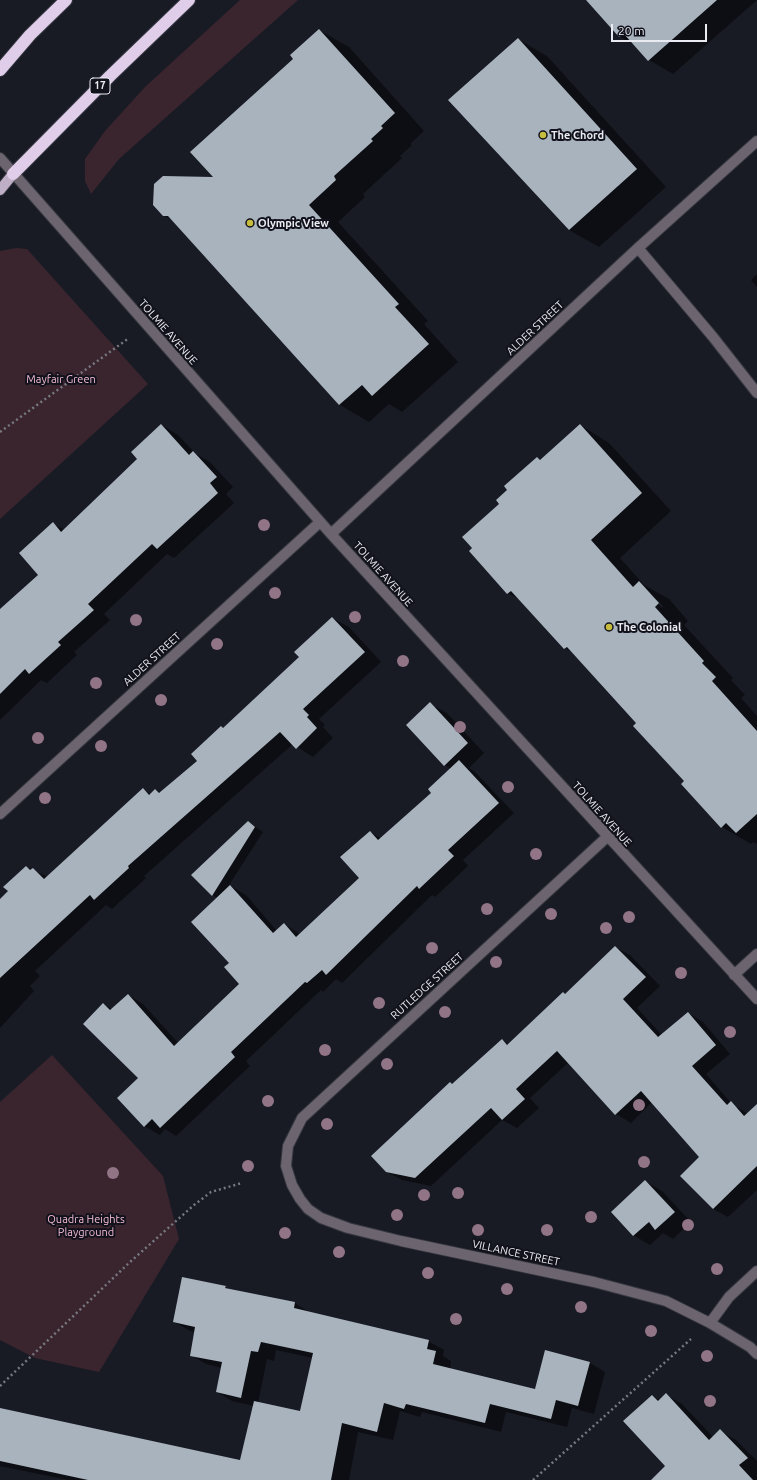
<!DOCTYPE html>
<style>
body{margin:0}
#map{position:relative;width:757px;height:1480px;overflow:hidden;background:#191b24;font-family:Ubuntu,sans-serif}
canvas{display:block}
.scale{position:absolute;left:611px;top:24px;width:96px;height:18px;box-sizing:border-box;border:2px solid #eaebf2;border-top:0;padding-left:5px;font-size:12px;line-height:14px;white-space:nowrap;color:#eaebf2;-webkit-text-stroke:3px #11121b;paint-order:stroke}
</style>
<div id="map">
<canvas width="757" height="1480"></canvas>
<div class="scale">20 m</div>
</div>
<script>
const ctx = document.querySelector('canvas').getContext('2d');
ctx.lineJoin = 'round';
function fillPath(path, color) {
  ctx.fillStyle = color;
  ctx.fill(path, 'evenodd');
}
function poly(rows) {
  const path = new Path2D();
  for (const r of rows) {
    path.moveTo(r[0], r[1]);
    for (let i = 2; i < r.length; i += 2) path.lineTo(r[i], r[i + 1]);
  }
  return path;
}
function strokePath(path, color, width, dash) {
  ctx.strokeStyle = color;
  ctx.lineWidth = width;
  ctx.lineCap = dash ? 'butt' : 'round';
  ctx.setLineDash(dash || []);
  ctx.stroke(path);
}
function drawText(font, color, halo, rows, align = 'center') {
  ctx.font = font + ' Ubuntu,sans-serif';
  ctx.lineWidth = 4;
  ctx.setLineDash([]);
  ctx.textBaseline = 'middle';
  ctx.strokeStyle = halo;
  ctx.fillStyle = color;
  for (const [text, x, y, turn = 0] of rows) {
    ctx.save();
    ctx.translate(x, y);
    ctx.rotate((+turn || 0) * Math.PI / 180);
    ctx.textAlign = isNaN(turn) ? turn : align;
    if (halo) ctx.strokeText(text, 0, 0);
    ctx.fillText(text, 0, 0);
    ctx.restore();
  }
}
fillPath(poly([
 [240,0,298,0,119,159,91,194,85,181,85,159,105,131,145,87],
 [16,248,27,249,148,384,0,519,0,251],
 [52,1055,163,1176,179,1239,99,1372,35,1358,0,1340,0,1102]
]), '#3a252f');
fillPath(poly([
 [588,0,757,0,673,74,649,60,636,46,620,37],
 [319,30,349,47,424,131,410,144,412,145,400,156,402,158,363,194,365,197,338,222,428,321,424,324,458,362,402,412,389,404,369,422,340,405,174,221,163,215,215,179,294,59],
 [518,39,547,56,666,187,599,247,569,230],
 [757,274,757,287,751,280],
 [162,425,178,435,196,454,210,462,233,487,226,494,234,503,174,558,167,554,104,614,110,620,74,652,77,655,47,683,41,680,0,720,0,610,40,575,53,524,65,530,139,459],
 [580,425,609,443,671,511,620,558,644,585,669,599,688,621,684,625,733,678,731,680,745,695,741,698,757,716,757,844,753,842,751,844,722,827,637,723,575,654,565,648,522,601,508,593,500,504,509,490,537,458,542,460],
 [653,597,657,600,663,606,662,608],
 [332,618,349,627,381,662,319,719,325,725,323,727,333,738,313,757,293,744,144,876,146,878,112,909,106,905,35,971,40,976,30,986,34,991,0,1028,0,927,26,867,48,877,143,790,151,794,156,790,161,793,198,761,223,729,301,657],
 [430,704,447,713,484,753,469,768,474,771,514,813,463,860,468,866,435,897,432,895,342,983,336,979,323,992,321,990,246,1061,250,1066,176,1136,165,1129,160,1135,144,1126,139,1078,103,1004,112,1009,128,995,143,1004,178,1043,241,984,230,963,218,898,212,895,248,822,263,832,229,885,246,895,277,931,284,924,300,934,361,878,370,832,382,839,433,793,451,769,445,765],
 [615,947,630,955,660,986,637,1008,662,1035,688,1013,703,1022,730,1054,706,1074,731,1103,748,1114,757,1106,757,1190,728,1217,713,1209,701,1157,652,1102,631,1123,616,1114,569,1062,530,1098,539,1108,517,1128,502,1120,431,1186,402,1180,387,1172,450,1083,453,1085,502,1040,508,1044,565,995],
 [645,1181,662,1191,691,1222,673,1239,663,1233,650,1245,633,1235],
 [225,1287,231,1290,295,1303,310,1313,428,1341,444,1350,443,1356,451,1361,450,1369,535,1390,545,1351,590,1363,605,1372,594,1414,572,1408,567,1427,506,1412,501,1432,422,1412,420,1417,400,1411,393,1440,358,1432,349,1480,68,1480,0,1466,0,1409,241,1460,254,1406,232,1401,217,1392,222,1368,206,1364,191,1355,195,1332,190,1331,174,1322],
 [276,1350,313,1358,301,1412,258,1403,267,1359,274,1361],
 [666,1395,682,1404,713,1437,720,1431,736,1440,757,1461,757,1480,674,1480,667,1467,652,1396,660,1400]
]), '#0007');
fillPath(poly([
 [586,0,717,0,648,61,624,34,619,37],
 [319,29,395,113,381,126,383,128,371,139,373,141,334,176,336,180,309,205,399,304,395,307,429,344,372,396,362,385,339,405,168,216,163,216,153,205,154,184,163,176,213,177,190,152,293,59,290,55],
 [518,38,637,169,569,230,448,100],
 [161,424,189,455,193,451,217,477,210,483,218,493,157,549,152,544,88,604,94,610,58,642,61,645,29,674,25,669,0,694,0,609,38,575,19,553,53,522,61,532,137,459,131,452],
 [580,424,642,493,591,540,633,587,639,581,659,603,655,607,704,661,702,663,716,677,712,681,757,731,757,814,736,833,726,823,721,828,681,784,684,781,633,726,636,723,567,647,564,649,511,591,507,594,469,551,472,548,462,537,499,504,496,500,507,490,504,486,537,457,540,460],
 [332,617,365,652,303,709,309,715,307,717,317,728,296,749,280,732,128,866,129,868,94,900,90,895,0,978,0,899,8,891,3,887,26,866,30,870,33,868,44,879,143,788,149,795,155,789,159,793,197,761,191,754,221,726,223,728,299,657,294,652],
 [430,702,468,743,444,766,406,725],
 [459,760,499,803,448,850,454,856,419,889,417,886,326,975,322,970,307,983,305,982,231,1052,235,1057,160,1128,152,1119,144,1127,117,1098,138,1078,83,1024,103,1003,110,1010,128,994,174,1046,239,984,224,967,229,963,191,922,230,885,273,933,284,923,296,937,359,878,340,857,370,831,378,840,431,793,428,789],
 [248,821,255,827,212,896,191,875],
 [615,946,646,977,623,999,658,1037,688,1012,716,1045,692,1066,727,1105,731,1101,744,1116,757,1104,757,1166,713,1209,680,1176,699,1157,641,1091,615,1115,557,1051,516,1089,525,1099,502,1120,491,1108,415,1178,386,1172,371,1156,450,1082,452,1084,502,1039,507,1045,563,992,565,994],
 [645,1180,675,1212,655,1230,649,1222,633,1236,611,1212],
 [182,1277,226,1286,225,1288,295,1302,294,1308,429,1340,427,1349,436,1351,433,1364,535,1389,545,1350,590,1362,578,1406,556,1400,551,1419,490,1404,485,1423,406,1404,404,1409,384,1403,377,1432,342,1423,331,1480,88,1480,0,1461,0,1408,240,1460,254,1401,300,1411,313,1353,261,1342,258,1352,251,1351,241,1398,216,1392,222,1362,190,1356,195,1327,173,1322],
 [666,1393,709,1440,720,1429,748,1458,739,1465,753,1480,651,1480,665,1466,623,1421,652,1395,658,1401]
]), '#a8b3bd');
const minor = poly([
 [0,158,331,534,757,999],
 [638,248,713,337,757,393],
 [331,534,638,248,757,141],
 [0,814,320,522],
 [607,837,302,1118,288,1146,286,1166,292,1185,300,1199,308,1209,321,1218,348,1228,401,1241,594,1282,666,1301,710,1323,750,1347,757,1354],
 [734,975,757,954],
 [710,1323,729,1297,757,1271]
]);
const major = poly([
 [0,190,13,174]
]);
const highway = poly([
 [0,70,30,35,66,0],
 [13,174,110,76,189,0]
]);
strokePath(minor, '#363841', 12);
strokePath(major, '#363841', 12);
strokePath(highway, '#363841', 14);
strokePath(poly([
 [0,432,129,338],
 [0,1386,130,1262,194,1205,211,1192,242,1183],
 [533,1480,691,1339]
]), '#777880', 2.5, [2, 3]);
strokePath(minor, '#6c646f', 10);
strokePath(major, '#beafc6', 10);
strokePath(highway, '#dfcde9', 12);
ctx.fillStyle = '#917486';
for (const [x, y] of [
 [264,525],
 [275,593],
 [355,617],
 [136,620],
 [217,644],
 [403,661],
 [96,683],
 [161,700],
 [460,727],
 [38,738],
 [101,746],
 [508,787],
 [45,798],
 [536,854],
 [487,909],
 [551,914],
 [629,917],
 [606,928],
 [432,948],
 [496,962],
 [681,973],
 [379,1003],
 [445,1012],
 [730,1032],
 [325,1050],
 [387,1064],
 [268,1101],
 [639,1105],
 [327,1124],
 [644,1162],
 [248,1166],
 [113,1173],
 [458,1193],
 [424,1195],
 [397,1215],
 [591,1217],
 [688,1225],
 [478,1230],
 [547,1230],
 [285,1233],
 [339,1252],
 [717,1269],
 [428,1273],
 [507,1289],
 [581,1307],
 [456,1319],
 [651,1331],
 [707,1356],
 [710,1401]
]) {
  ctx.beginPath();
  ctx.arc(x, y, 6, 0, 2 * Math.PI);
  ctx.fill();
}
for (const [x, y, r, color] of [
 [543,135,4,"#c6bc3d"],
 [250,223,4,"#c6bc3d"],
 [609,627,4,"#c6bc3d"]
]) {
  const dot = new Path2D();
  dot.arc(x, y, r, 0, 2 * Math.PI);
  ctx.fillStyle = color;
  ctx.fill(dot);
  strokePath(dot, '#11121b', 1.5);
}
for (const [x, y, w] of [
 [100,86,20]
]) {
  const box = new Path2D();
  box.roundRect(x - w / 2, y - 8, w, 16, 3);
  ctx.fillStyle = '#11121b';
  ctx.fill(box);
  strokePath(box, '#eaebf2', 1);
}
drawText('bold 10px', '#eaebf2', null, [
 ["17",100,86]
]);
drawText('bold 11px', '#eaebf2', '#11121b', [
 ["The Chord",551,135],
 ["Olympic View",258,223],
 ["The Colonial",617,627]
], 'left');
drawText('11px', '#eaebf2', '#11121b', [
 ["ALDER STREET",535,328,-43],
 ["TOLMIE AVENUE",168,332,49],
 ["TOLMIE AVENUE",383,574,48],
 ["ALDER STREET",152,659,-42],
 ["TOLMIE AVENUE",602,814,48],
 ["RUTLEDGE STREET",427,986,-42],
 ["VILLANCE STREET",516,1253,12]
]);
drawText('11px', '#f4bcd7', '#11121b', [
 ["Mayfair Green",61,379],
 ["Quadra Heights",86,1219],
 ["Playground",86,1232]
]);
</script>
